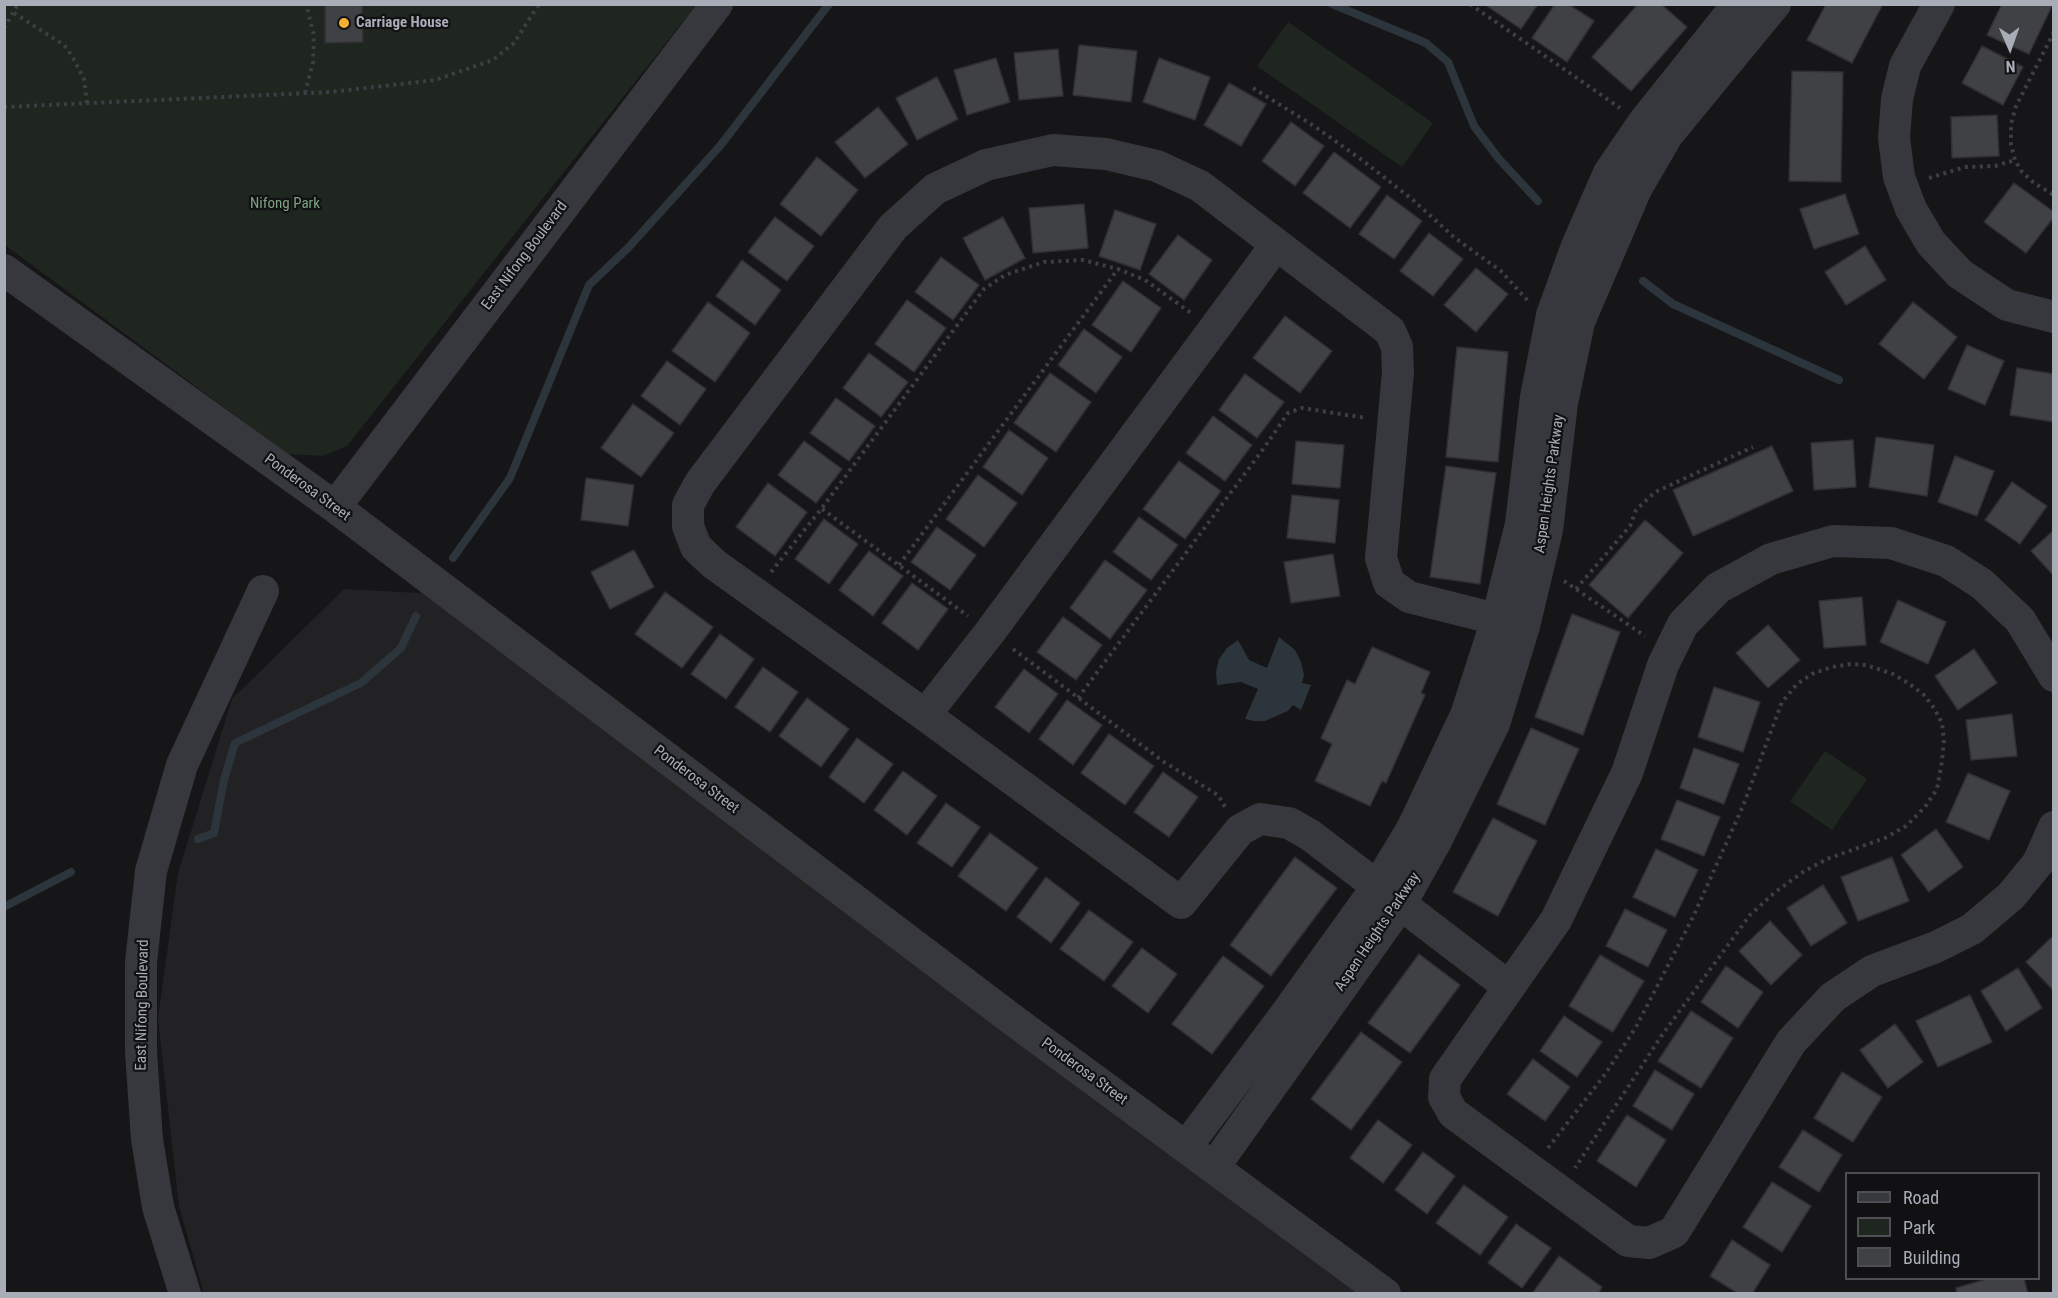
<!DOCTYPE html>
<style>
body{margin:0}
#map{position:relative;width:2058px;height:1298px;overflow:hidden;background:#161618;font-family:"Roboto Condensed",sans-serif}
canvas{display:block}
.frame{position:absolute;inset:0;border:6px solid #a8adb8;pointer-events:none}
.legend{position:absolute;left:1845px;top:1172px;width:195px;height:108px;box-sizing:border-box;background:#111113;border:2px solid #4d4f55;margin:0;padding:8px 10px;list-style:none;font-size:18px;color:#a8adb8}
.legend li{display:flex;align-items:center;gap:12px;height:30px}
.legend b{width:30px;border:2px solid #4d4f55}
.north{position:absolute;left:1980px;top:18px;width:60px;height:60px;-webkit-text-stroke:4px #111113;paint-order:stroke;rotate:178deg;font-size:16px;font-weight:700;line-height:24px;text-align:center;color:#a8adb8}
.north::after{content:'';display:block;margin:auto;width:21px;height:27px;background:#a8adb8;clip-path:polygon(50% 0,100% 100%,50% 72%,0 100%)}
</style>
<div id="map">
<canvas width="2058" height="1298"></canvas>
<div class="frame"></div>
<ul class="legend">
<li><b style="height:8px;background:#37383d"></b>Road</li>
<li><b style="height:16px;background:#1e261f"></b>Park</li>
<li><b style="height:16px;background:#404145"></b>Building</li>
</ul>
<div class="north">N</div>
</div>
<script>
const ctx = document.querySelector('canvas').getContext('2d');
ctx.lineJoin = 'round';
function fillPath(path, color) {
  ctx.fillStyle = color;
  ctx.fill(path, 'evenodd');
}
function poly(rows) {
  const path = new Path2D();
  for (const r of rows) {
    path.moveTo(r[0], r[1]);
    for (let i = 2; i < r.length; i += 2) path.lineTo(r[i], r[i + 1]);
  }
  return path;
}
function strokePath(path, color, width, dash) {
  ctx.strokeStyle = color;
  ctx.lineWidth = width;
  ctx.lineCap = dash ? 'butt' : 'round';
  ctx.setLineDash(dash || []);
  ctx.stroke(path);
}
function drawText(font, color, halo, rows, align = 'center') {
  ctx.font = font + ' "Roboto Condensed",sans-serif';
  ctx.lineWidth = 4.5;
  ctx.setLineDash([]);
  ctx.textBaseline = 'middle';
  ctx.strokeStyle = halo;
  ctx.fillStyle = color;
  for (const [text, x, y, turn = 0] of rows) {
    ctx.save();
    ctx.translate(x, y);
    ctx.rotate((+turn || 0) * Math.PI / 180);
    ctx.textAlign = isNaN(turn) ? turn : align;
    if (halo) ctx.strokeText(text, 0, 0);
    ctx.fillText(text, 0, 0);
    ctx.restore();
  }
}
fillPath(poly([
 [344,589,456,595,1392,1294,204,1294,179,1206,158,1018,178,873,232,699]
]), '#222225');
fillPath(poly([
 [5,5,696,5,347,446,323,456,287,454,5,245],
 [1288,22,1433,123,1402,167,1257,66],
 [1825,751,1867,779,1832,830,1790,801]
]), '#1e261f');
fillPath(poly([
 [1279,637,1295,650,1301,662,1304,675,1302,683,1311,685,1301,710,1293,705,1288,711,1265,721,1254,721,1245,719,1258,689,1241,682,1217,685,1216,672,1219,659,1227,648,1238,640,1249,660,1267,668]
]), '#2c353c');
strokePath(poly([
 [1332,4,1426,43,1448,62,1474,126,1499,159,1538,201],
 [1643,281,1673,304,1839,380],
 [453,558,510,478,589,285,628,248,720,146,829,4],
 [198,839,214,833,224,780,235,743,361,683,401,648,416,616],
 [4,907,71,872]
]), '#2c353c', 8);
const building = poly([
 [325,4,362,4,363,42,325,43,325,4],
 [1484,4,1538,4,1521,29,1484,4],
 [1555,4,1568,4,1594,21,1567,62,1532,38,1555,4],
 [1638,4,1661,4,1687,27,1631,91,1592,57,1638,4],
 [1826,4,1883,4,1852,63,1807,40,1826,4],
 [2002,4,2048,4,2052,6,2029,54,1987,35,2002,4],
 [1079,45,1137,51,1131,102,1073,95,1079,45],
 [1982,46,2023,67,2003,105,1962,83,1982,46],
 [1058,49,1063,96,1019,100,1014,53,1058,49],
 [996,58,1010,102,967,115,954,70,996,58],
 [1159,58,1210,77,1195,120,1143,102,1159,58],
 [1792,71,1843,72,1841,182,1789,181,1792,71],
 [937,77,958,119,917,140,896,98,937,77],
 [1229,83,1266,104,1241,146,1204,125,1229,83],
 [878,107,908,144,865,178,835,142,878,107],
 [1997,115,1999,156,1952,158,1951,117,1997,115],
 [1291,122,1324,146,1295,186,1262,161,1291,122],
 [1334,152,1381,187,1350,228,1303,193,1334,152],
 [817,157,858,190,821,236,780,204,817,157],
 [2014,183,2054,212,2054,217,2026,253,1984,222,2014,183],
 [1845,194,1859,234,1814,249,1800,209,1845,194],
 [1387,195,1422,221,1394,259,1359,234,1387,195],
 [1084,204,1088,248,1033,253,1029,208,1084,204],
 [1115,210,1156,224,1140,270,1099,256,1115,210],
 [775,217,814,246,787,281,748,252,775,217],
 [1003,217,1025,258,985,280,963,238,1003,217],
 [1429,233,1463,259,1433,296,1400,271,1429,233],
 [1178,235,1212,260,1184,300,1149,274,1178,235],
 [1865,246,1886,280,1846,305,1825,272,1865,246],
 [941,257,979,285,953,320,915,292,941,257],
 [742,260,781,290,755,325,716,296,742,260],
 [1476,268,1508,294,1476,332,1444,305,1476,268],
 [1123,281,1161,308,1131,352,1092,325,1123,281],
 [907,300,946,328,914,372,875,344,907,300],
 [708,302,750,333,715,382,672,351,708,302],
 [1913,302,1957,337,1924,379,1879,344,1913,302],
 [1285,316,1332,351,1300,393,1253,358,1285,316],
 [1084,329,1122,357,1096,393,1058,365,1084,329],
 [1967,345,2004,361,1985,405,1948,389,1967,345],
 [1457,347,1508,352,1498,462,1446,457,1457,347],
 [869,353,908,382,881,417,843,388,869,353],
 [667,361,706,389,680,425,641,396,667,361],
 [2017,368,2054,374,2054,422,2010,415,2017,368],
 [1050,373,1091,402,1056,452,1014,423,1050,373],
 [1245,374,1284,402,1257,438,1219,410,1245,374],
 [836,398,875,426,849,461,810,433,836,398],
 [633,404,674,433,641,477,601,448,633,404],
 [1213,416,1252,445,1225,481,1186,453,1213,416],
 [1009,430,1048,458,1022,495,983,467,1009,430],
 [1876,437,1934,445,1927,496,1869,487,1876,437],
 [1853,440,1856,487,1814,490,1811,443,1853,440],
 [804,441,842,469,816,503,778,475,804,441],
 [1296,441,1344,445,1340,488,1292,484,1296,441],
 [1772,446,1793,491,1693,536,1673,490,1772,446],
 [1955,456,1994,471,1977,516,1938,502,1955,456],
 [1179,461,1221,491,1185,539,1143,509,1179,461],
 [1446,466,1496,473,1480,584,1430,577,1446,466],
 [978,475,1017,503,984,547,946,519,978,475],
 [586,478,634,485,628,526,581,520,586,478],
 [2012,482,2047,506,2020,544,1985,520,2012,482],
 [768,483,807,512,775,556,736,527,768,483],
 [1292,495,1339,500,1335,543,1287,538,1292,495],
 [1139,517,1178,545,1151,580,1113,552,1139,517],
 [824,519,858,544,829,584,795,559,824,519],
 [1645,520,1683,553,1628,618,1589,585,1645,520],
 [937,527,976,555,950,590,911,562,937,527],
 [2054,530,2054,576,2031,551,2054,530],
 [634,550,654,587,610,609,591,572,634,550],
 [869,551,903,576,873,616,839,590,869,551],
 [1333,554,1340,596,1291,603,1284,562,1333,554],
 [1105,560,1147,590,1110,639,1070,608,1105,560],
 [912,583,948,609,918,650,882,623,912,583],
 [665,592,713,627,682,668,635,634,665,592],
 [1862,597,1866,645,1824,648,1819,601,1862,597],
 [1898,600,1946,622,1928,664,1880,642,1898,600],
 [1572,614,1620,632,1583,735,1535,717,1572,614],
 [1063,617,1102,645,1076,680,1037,652,1063,617],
 [1768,625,1800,660,1768,688,1736,653,1768,625],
 [720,634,754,659,726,699,691,674,720,634],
 [1372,647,1430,672,1421,693,1425,695,1386,783,1382,781,1370,806,1315,781,1332,744,1321,738,1347,680,1355,684,1372,647],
 [1974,649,1997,683,1958,710,1935,676,1974,649],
 [763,667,798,692,770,732,735,707,763,667],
 [1024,669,1058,694,1029,733,995,707,1024,669],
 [1714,687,1760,702,1743,752,1698,737,1714,687],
 [807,698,849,729,821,767,779,736,807,698],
 [1067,700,1102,725,1073,765,1039,739,1067,700],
 [2012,714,2017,756,1971,760,1966,720,2012,714],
 [1531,728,1579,749,1545,825,1497,804,1531,728],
 [1109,734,1154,766,1125,805,1081,773,1109,734],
 [857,738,893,764,864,803,829,777,857,738],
 [1694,748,1739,764,1724,804,1680,788,1694,748],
 [903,771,937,796,907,835,874,810,903,771],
 [1163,772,1198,797,1169,837,1134,812,1163,772],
 [1968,773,2010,791,1989,840,1946,822,1968,773],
 [1677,800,1720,817,1704,856,1661,839,1677,800],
 [946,803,980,827,952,867,917,843,946,803],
 [1493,818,1537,841,1498,916,1453,892,1493,818],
 [1936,829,1963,867,1929,892,1901,855,1936,829],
 [990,833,1038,868,1006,911,958,876,990,833],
 [1656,849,1698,870,1675,917,1633,897,1656,849],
 [1295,857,1337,888,1271,976,1230,945,1295,857],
 [1892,857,1909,901,1858,921,1841,877,1892,857],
 [1046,877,1080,903,1051,943,1017,917,1046,877],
 [1823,885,1847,923,1811,946,1787,908,1823,885],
 [1625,909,1667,930,1648,967,1606,946,1625,909],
 [1089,910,1133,942,1104,981,1060,949,1089,910],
 [1770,921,1802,955,1771,985,1739,951,1770,921],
 [2054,935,2054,991,2026,962,2054,935],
 [1142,948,1177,974,1148,1013,1112,986,1142,948],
 [1419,954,1460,985,1410,1053,1368,1023,1419,954],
 [1600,955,1644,981,1613,1032,1569,1006,1600,955],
 [1223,956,1264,986,1212,1054,1172,1024,1223,956],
 [1726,966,1763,992,1738,1028,1701,1002,1726,966],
 [2018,968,2042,1008,2006,1031,1981,991,2018,968],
 [1970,995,1992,1042,1938,1067,1916,1021,1970,995],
 [1691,1011,1733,1038,1701,1088,1658,1061,1691,1011],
 [1564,1016,1602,1042,1577,1077,1540,1051,1564,1016],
 [1895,1024,1923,1062,1888,1088,1860,1050,1895,1024],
 [1361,1032,1402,1062,1351,1130,1311,1099,1361,1032],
 [1533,1059,1570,1087,1545,1121,1507,1094,1533,1059],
 [1655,1070,1694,1094,1672,1130,1633,1106,1655,1070],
 [1842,1072,1882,1097,1853,1142,1814,1118,1842,1072],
 [1627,1115,1666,1140,1636,1187,1597,1161,1627,1115],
 [1378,1120,1412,1145,1383,1183,1350,1158,1378,1120],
 [1803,1130,1842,1155,1819,1192,1779,1167,1803,1130],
 [1423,1152,1455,1176,1427,1214,1395,1190,1423,1152],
 [1772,1182,1811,1206,1782,1252,1743,1227,1772,1182],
 [1464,1185,1508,1217,1480,1255,1436,1223,1464,1185],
 [1516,1224,1551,1248,1522,1288,1488,1263,1516,1224],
 [1732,1240,1770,1265,1752,1294,1739,1294,1710,1276,1732,1240],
 [1559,1256,1602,1287,1598,1294,1532,1294,1559,1256],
 [1990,1278,2024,1278,2028,1294,1957,1294,1956,1288,1990,1278]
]);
fillPath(building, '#404145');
strokePath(building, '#303034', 1.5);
strokePath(poly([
 [1470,4,1620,108],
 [14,13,64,45,72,56,84,79,87,103],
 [4,28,18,4],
 [2054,32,2016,106,2011,124,2011,145,2015,160,2022,172,2034,183,2054,195],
 [1253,88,1314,126,1362,160,1413,200,1455,238,1501,271,1528,301],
 [305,93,313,62,314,35,306,4],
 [4,107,331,92,435,80,493,60,514,43,539,4],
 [1929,178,1965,167,1995,166,2015,160],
 [822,509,968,616],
 [899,565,1118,269],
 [771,572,822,508,984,289,1005,275,1044,262,1083,260,1118,269,1145,280,1191,313],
 [1564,581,1645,636],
 [1576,589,1630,526,1636,510,1655,492,1753,447],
 [1013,649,1164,762,1218,795,1225,807],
 [1078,698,1264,448,1288,413,1302,408,1366,418],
 [1548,1148,1606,1073,1636,1027,1693,917,1743,806,1782,702,1797,684,1812,674,1832,667,1851,664,1866,665,1893,674,1908,683,1924,695,1934,708,1942,723,1944,740,1942,761,1937,789,1925,807,1906,826,1885,838,1827,859,1803,872,1774,893,1750,915,1662,1035,1575,1168]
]), '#3d3f44', 4, [3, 4.5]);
strokePath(poly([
 [1939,4,1905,66,1897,99,1894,138,1899,177,1911,209,1931,243,1960,274,2007,305,2054,317],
 [4,270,335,507,1017,1023,1385,1294],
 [335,507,717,4],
 [2054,676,2020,620,1982,584,1946,561,1891,543,1833,541,1771,559,1718,588,1683,624,1663,665,1627,773,1556,920,1445,1079,1444,1097,1453,1113,1628,1241,1649,1243,1674,1232,1791,1042,1833,997,1872,971,1936,947,1972,929,2011,896,2038,863,2054,827],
 [925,715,990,632,1276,245],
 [1509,987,1310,835,1289,823,1260,819,1240,830,1181,903,925,715,714,564,696,547,688,526,688,505,700,483,893,227,935,189,986,165,1053,150,1106,154,1157,166,1200,186,1390,331,1397,347,1398,372,1381,558,1389,583,1409,597,1524,626],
 [1186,1147,1282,1019,1377,887,1412,829,1466,715,1497,620,1521,524,1536,397,1552,315,1577,246,1609,173,1643,123,1738,4],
 [1214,1167,1400,905,1436,841,1494,724,1524,626,1547,530,1562,403,1579,322,1636,189,1668,134,1775,4],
 [185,1294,158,1207,147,1139,141,1052,141,962,151,871,182,765,263,591]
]), '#37383d', 32);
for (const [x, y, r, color] of [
 [344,23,6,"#f2b134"]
]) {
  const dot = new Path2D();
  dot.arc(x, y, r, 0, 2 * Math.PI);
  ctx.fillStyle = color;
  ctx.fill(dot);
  strokePath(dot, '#111113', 2);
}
drawText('bold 15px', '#a8adb8', '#111113', [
 ["Carriage House",356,23]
], 'left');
drawText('15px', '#7fa381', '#111113', [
 ["Nifong Park",285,204]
]);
drawText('15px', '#a8adb8', '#111113', [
 ["East Nifong Boulevard",525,256,-53],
 ["Aspen Heights Parkway",1550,484,-82],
 ["Ponderosa Street",307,488,36],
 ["Ponderosa Street",696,780,37],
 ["Aspen Heights Parkway",1378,932,-56],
 ["East Nifong Boulevard",143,1005,-89],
 ["Ponderosa Street",1084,1072,36]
]);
</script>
